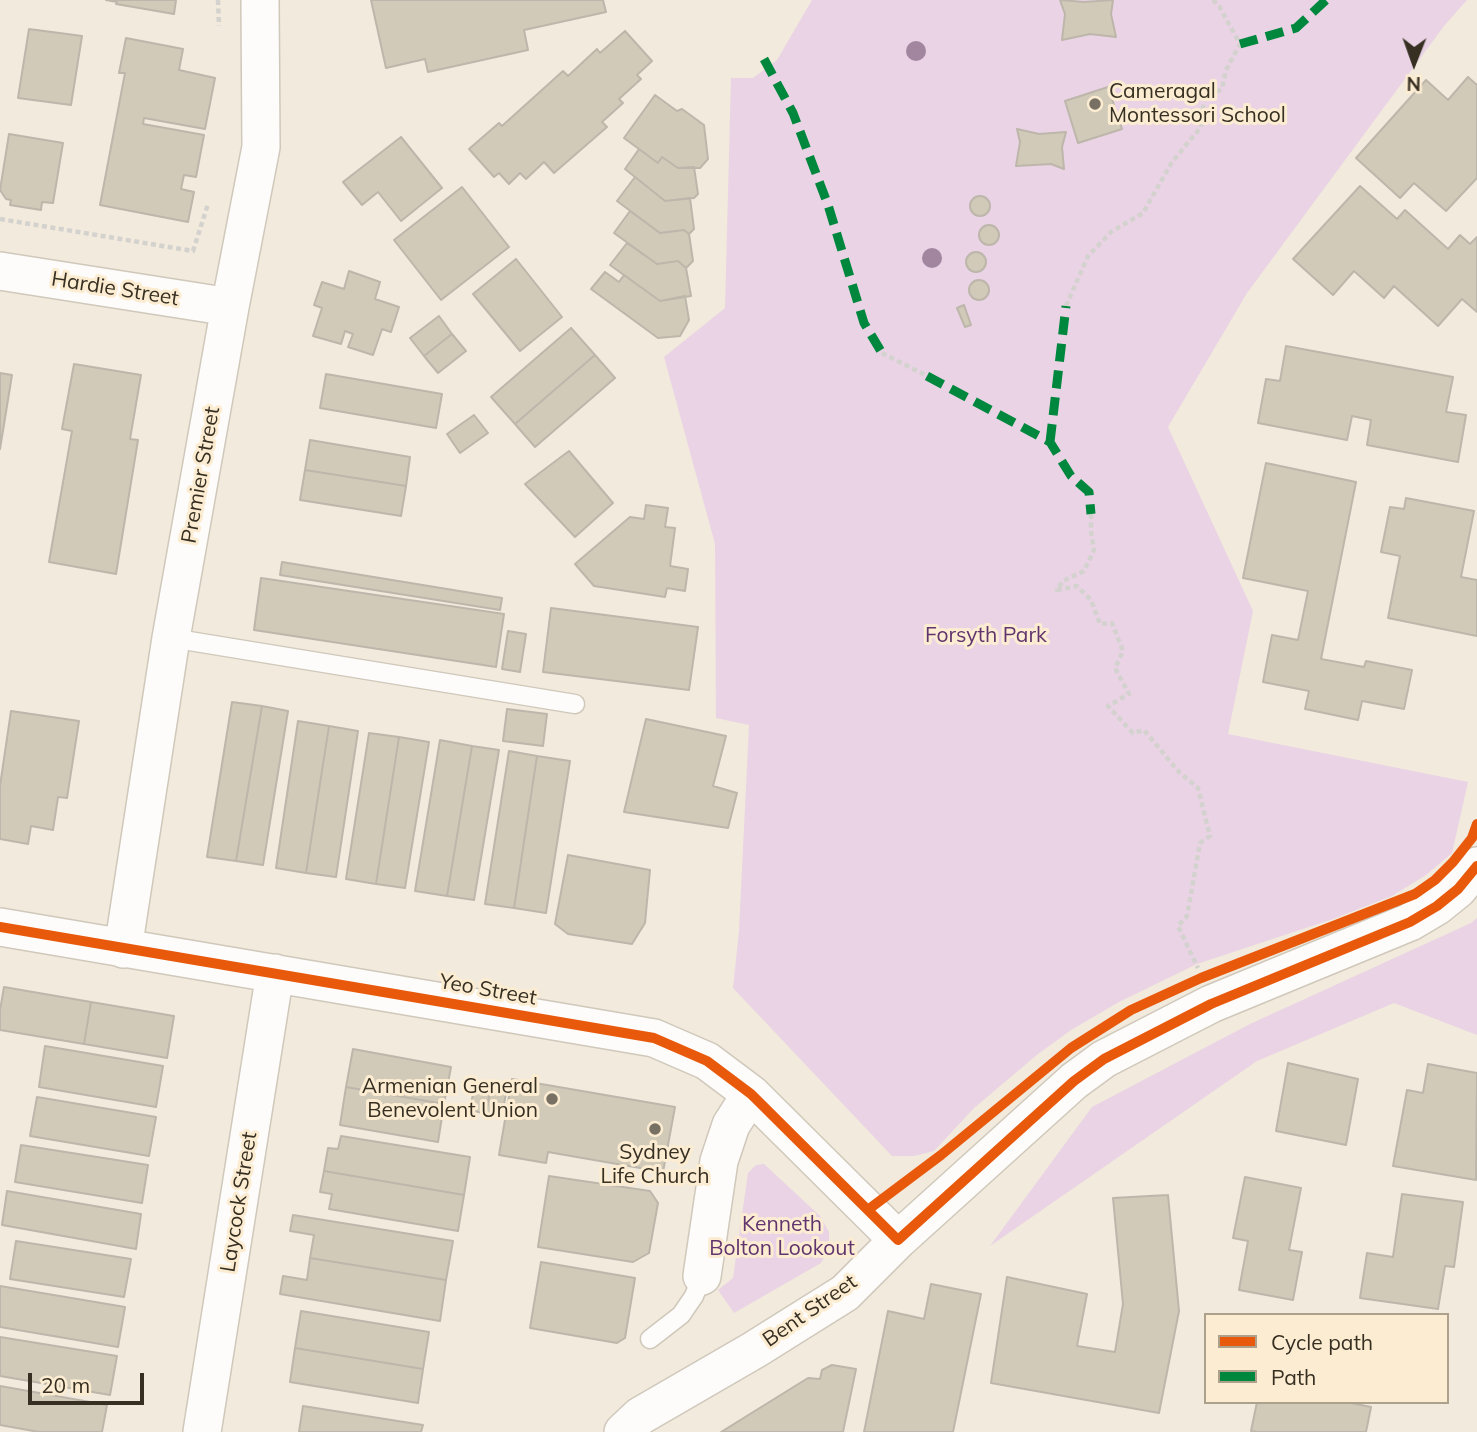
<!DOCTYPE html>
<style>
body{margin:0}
#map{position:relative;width:1477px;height:1432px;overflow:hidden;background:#f2eadc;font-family:Mulish,sans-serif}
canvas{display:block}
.legend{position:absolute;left:1204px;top:1313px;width:245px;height:91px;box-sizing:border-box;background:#fcedd2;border:2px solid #ada18c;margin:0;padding:9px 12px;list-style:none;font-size:21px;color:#362f22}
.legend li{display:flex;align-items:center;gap:14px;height:35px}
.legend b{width:35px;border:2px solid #ada18c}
.north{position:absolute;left:1379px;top:28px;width:70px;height:70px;-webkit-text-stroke:5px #fcedd2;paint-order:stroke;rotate:181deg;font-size:19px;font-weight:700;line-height:28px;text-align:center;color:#362f22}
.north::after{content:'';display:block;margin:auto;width:24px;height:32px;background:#362f22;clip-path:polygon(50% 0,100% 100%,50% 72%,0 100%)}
.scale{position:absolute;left:28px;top:1373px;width:116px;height:32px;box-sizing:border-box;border:4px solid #362f22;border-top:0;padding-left:9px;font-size:21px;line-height:24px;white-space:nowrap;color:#362f22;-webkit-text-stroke:5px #fcedd2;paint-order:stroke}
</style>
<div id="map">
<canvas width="1477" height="1432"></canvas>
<ul class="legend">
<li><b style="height:9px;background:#e8590c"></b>Cycle path</li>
<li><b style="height:9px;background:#00873e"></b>Path</li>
</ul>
<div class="north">N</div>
<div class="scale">20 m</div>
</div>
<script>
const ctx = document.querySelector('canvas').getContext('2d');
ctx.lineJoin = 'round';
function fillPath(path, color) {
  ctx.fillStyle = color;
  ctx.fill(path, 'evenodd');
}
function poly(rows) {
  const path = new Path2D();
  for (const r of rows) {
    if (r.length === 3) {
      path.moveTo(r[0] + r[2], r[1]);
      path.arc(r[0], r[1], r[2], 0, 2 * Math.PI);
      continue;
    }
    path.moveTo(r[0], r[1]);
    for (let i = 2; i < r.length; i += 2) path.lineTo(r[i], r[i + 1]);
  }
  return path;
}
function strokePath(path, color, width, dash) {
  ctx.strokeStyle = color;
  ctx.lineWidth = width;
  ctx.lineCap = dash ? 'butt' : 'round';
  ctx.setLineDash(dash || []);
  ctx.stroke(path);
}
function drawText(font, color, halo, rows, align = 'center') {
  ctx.font = font + ' Mulish,sans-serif';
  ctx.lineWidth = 6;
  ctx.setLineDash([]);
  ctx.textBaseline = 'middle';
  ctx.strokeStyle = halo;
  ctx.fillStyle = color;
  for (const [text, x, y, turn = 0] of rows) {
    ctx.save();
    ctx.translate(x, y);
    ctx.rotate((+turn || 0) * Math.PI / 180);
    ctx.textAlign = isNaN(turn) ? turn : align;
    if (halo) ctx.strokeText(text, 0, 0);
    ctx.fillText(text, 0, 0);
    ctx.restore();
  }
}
fillPath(poly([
 [812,0,1467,0,1444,26,1247,293,1168,427,1253,611,1228,734,1468,782,1452,853,1426,875,1392,896,1333,919,1197,964,1119,1002,1071,1030,1038,1054,974,1108,934,1151,914,1156,892,1156,733,988,739,931,749,725,716,718,715,544,664,357,725,308,731,78,753,78,777,60],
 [1477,918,1477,1035,1394,1003,1257,1061,990,1246,1092,1107,1250,1024,1471,923],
 [764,1164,820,1216,829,1232,829,1249,821,1263,734,1313,718,1290,733,1278,748,1173,756,1165]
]), '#e9d3e5');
const building = poly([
 [106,0,176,0,174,14,116,4,117,2,106,0],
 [371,0,603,0,606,12,524,30,528,50,428,72,425,59,386,68,371,0],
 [1060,0,1084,2,1113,0,1111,14,1116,37,1090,34,1062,40,1065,14,1060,0],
 [29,29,82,36,71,105,18,98,29,29],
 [625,31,652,61,637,75,641,79,619,99,623,103,602,122,607,127,554,173,544,162,526,179,520,173,509,184,499,173,494,177,469,149,499,123,502,126,563,71,568,76,597,49,600,53,625,31],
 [126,38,183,49,179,70,215,78,205,129,144,118,143,124,204,135,196,177,184,175,181,189,194,192,188,222,100,205,125,73,119,73,126,38],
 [1468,77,1477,85,1477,178,1446,211,1414,183,1400,198,1356,158,1426,80,1448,100,1468,77],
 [1108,87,1122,129,1078,143,1065,101,1108,87],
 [655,95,677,111,682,109,704,125,708,159,700,168,678,168,662,157,658,163,624,138,655,95],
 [1017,129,1039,134,1066,132,1062,147,1064,169,1051,164,1016,166,1020,142,1017,129],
 [9,134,63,143,53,203,42,202,41,210,10,205,11,200,6,199,0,190,9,134],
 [401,137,442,188,401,221,378,192,362,205,343,182,401,137],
 [639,149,658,163,662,157,678,168,694,167,698,194,694,198,665,201,625,169,639,149],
 [635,177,665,201,690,198,694,229,689,234,684,230,660,233,617,201,635,177],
 [1360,186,1397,219,1405,210,1448,249,1460,235,1470,244,1477,237,1477,312,1462,299,1438,326,1394,286,1384,298,1354,271,1333,295,1293,259,1360,186],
 [462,187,509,247,441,300,394,240,462,187],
 [980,206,10],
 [630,211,660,233,684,230,689,234,693,261,686,268,678,261,657,264,614,233,630,211],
 [989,235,10],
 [627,243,657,264,678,261,686,268,691,296,660,301,610,265,627,243],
 [976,262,10],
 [516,259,562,317,520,351,473,294,516,259],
 [349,271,380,282,375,299,399,307,391,332,382,329,373,355,348,347,353,334,345,331,341,344,313,336,322,308,314,305,322,282,344,289,349,271],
 [605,272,619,282,624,275,660,301,685,296,689,320,680,336,658,338,591,289,605,272],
 [979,290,10],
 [964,305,971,325,965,327,957,308,964,305],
 [439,316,452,334,424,356,410,338,439,316],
 [571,328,595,355,515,424,491,397,571,328],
 [452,334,466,351,438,373,424,356,452,334],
 [1286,346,1453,377,1446,412,1466,415,1458,462,1367,445,1371,420,1352,416,1347,440,1258,423,1266,379,1280,381,1286,346],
 [595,355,615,378,535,447,515,424,595,355],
 [74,364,141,375,130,439,138,440,116,574,49,562,72,431,62,429,74,364],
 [0,373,12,375,0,449,0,373],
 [326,374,442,394,436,428,320,408,326,374],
 [474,415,488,433,460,453,447,434,474,415],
 [310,440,410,457,406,486,305,470,310,440],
 [569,451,613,503,575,537,525,484,569,451],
 [1266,463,1356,482,1321,659,1364,667,1366,661,1412,670,1404,709,1362,701,1358,720,1305,709,1309,691,1263,682,1272,635,1298,640,1308,591,1243,578,1266,463],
 [305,470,406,486,401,516,300,500,305,470],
 [1406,498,1474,511,1461,577,1477,580,1477,636,1388,618,1400,556,1381,552,1390,507,1404,509,1406,498],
 [646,505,668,508,665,527,675,528,670,566,688,569,685,591,667,588,665,597,594,586,575,564,630,517,644,519,646,505],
 [282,562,502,598,500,610,280,575,282,562],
 [261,578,504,614,496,667,254,630,261,578],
 [551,608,698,627,689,690,543,672,551,608],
 [508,631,526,634,520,672,502,669,508,631],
 [232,702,262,706,236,861,207,857,232,702],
 [262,706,288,711,263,865,236,861,262,706],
 [507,709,547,714,543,746,503,741,507,709],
 [11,711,79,721,67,798,58,797,53,830,31,826,28,844,0,839,0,786,11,711],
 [646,719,726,736,713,786,737,793,728,828,624,812,646,719],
 [298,721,329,726,306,873,276,868,298,721],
 [329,726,358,731,336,877,306,873,329,726],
 [369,733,399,737,376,884,346,879,369,733],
 [399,737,429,742,405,888,376,884,399,737],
 [440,740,472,746,447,896,415,891,440,740],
 [472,746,499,750,474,900,447,896,472,746],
 [509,751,537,756,514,908,485,904,509,751],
 [537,756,570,761,546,913,514,908,537,756],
 [568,855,650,870,645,923,632,944,568,934,555,924,568,855],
 [4,987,91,1002,84,1044,0,1030,0,1010,4,987],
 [91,1002,174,1016,167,1058,84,1044,91,1002],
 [45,1046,163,1066,156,1107,39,1087,45,1046],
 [353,1049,451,1067,444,1104,346,1087,353,1049],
 [1288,1063,1358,1079,1346,1145,1276,1131,1288,1063],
 [1428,1064,1477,1073,1476,1180,1393,1166,1407,1090,1423,1093,1428,1064],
 [512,1079,675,1107,663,1172,548,1152,546,1163,499,1155,512,1079],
 [475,1082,491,1085,486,1113,470,1111,475,1082],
 [491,1085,507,1087,502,1116,486,1113,491,1085],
 [346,1087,444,1104,438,1142,340,1125,346,1087],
 [37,1097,156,1117,149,1156,30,1136,37,1097],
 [341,1136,470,1157,464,1195,324,1171,328,1148,338,1149,341,1136],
 [21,1145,148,1165,142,1203,15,1182,21,1145],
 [324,1171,464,1195,458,1231,329,1209,332,1194,320,1192,324,1171],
 [549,1176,650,1191,658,1203,649,1253,633,1262,538,1247,549,1176],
 [1245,1177,1301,1188,1289,1250,1302,1252,1293,1300,1239,1290,1248,1241,1233,1238,1245,1177],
 [7,1191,141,1214,136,1249,2,1225,7,1191],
 [1402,1194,1463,1202,1454,1267,1445,1266,1438,1309,1360,1298,1367,1253,1393,1257,1402,1194],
 [1168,1195,1179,1311,1159,1413,991,1383,1007,1277,1087,1294,1077,1346,1115,1352,1123,1304,1113,1198,1168,1195],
 [293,1215,453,1241,446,1280,310,1258,314,1235,290,1231,293,1215],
 [16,1241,131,1259,124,1297,10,1279,16,1241],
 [310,1258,446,1280,440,1321,280,1294,283,1276,307,1280,310,1258],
 [541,1262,635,1278,625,1338,617,1343,530,1328,541,1262],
 [931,1284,981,1294,953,1432,864,1432,888,1311,924,1319,931,1284],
 [0,1286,125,1307,118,1347,0,1327,0,1286],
 [301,1311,429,1332,423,1369,295,1348,301,1311],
 [0,1337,117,1356,110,1395,0,1376,0,1337],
 [295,1348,423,1369,418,1403,290,1382,295,1348],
 [832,1365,856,1369,843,1432,721,1432,808,1378,820,1379,822,1370,832,1365],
 [0,1386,107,1405,102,1432,39,1432,0,1425,0,1386],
 [1257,1402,1346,1402,1371,1407,1366,1432,1257,1432,1251,1431,1257,1402],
 [303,1406,423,1425,421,1432,299,1432,303,1406]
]);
fillPath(building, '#d2cab9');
strokePath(building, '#bdb6aa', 2);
const lane = poly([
 [171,638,575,704],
 [650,1339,681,1315,694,1296,702,1276]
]);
const street = poly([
 [0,271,230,307],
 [0,927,654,1038,707,1061,751,1094,898,1240],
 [123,949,171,638,230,307,261,147,260,0],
 [702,1276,719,1161,731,1125,751,1094],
 [202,1432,275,973],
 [623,1432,640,1416,754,1350,845,1293,898,1240,1074,1081,1104,1059,1211,1004,1410,922,1437,906,1458,889,1477,866]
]);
strokePath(lane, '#cfc8bb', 21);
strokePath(street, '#cfc8bb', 40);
strokePath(poly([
 [218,0,219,26],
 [0,219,193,251,208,204],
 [1066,306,1088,256,1111,232,1143,213,1172,162,1201,127,1204,99,1222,89,1226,70,1240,44,1219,6,1213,0],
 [882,353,927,376],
 [1091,514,1091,532,1094,550,1084,571,1063,581,1057,590,1077,586,1091,600,1100,624,1112,623,1123,651,1115,668,1129,694,1108,706,1133,733,1144,730,1179,772,1198,788,1210,836,1200,843,1187,916,1178,926,1198,968]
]), '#d4d2ce', 4.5, [5, 3.5]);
strokePath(lane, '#fdfcfa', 18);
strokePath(street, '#fdfcfa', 37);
strokePath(poly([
 [1240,44,1296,28,1326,0],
 [764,59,793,113,828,205,864,323,882,353],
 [927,376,1050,442,1071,476,1089,492,1091,514],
 [1050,442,1066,306]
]), '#00873e', 9, [18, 9]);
strokePath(poly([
 [0,927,654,1038,707,1061,751,1094,898,1240,1074,1081,1104,1059,1211,1004,1410,922,1437,906,1458,889,1477,866],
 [869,1209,941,1155,1071,1048,1131,1010,1201,978,1415,894,1435,880,1453,862,1472,838,1477,824]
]), '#e8590c', 10);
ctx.fillStyle = '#a2869f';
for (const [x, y] of [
 [916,51],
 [932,258]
]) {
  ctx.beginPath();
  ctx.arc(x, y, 10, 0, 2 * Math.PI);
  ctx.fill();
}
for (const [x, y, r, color] of [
 [1095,104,7,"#787063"],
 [552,1099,7,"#787063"],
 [655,1129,7,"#787063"]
]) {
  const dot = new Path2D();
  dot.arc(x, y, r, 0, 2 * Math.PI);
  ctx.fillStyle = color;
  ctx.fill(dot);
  strokePath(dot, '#fcedd2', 2.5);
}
drawText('21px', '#362f22', '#fcedd2', [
 ["Cameragal",1109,92],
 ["Montessori School",1109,116],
 ["Armenian General",538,1087,"right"],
 ["Benevolent Union",538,1111,"right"],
 ["Sydney",655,1153,"center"],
 ["Life Church",655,1177,"center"]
], 'left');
drawText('21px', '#362f22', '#fcedd2', [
 ["Hardie Street",115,289,9],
 ["Premier Street",201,475,-80],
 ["Yeo Street",488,990,10],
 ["Laycock Street",239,1202,-81],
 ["Bent Street",810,1311,-35]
]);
drawText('21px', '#60346d', '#fcedd2', [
 ["Forsyth Park",986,636],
 ["Kenneth",782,1225],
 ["Bolton Lookout",782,1249]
]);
</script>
